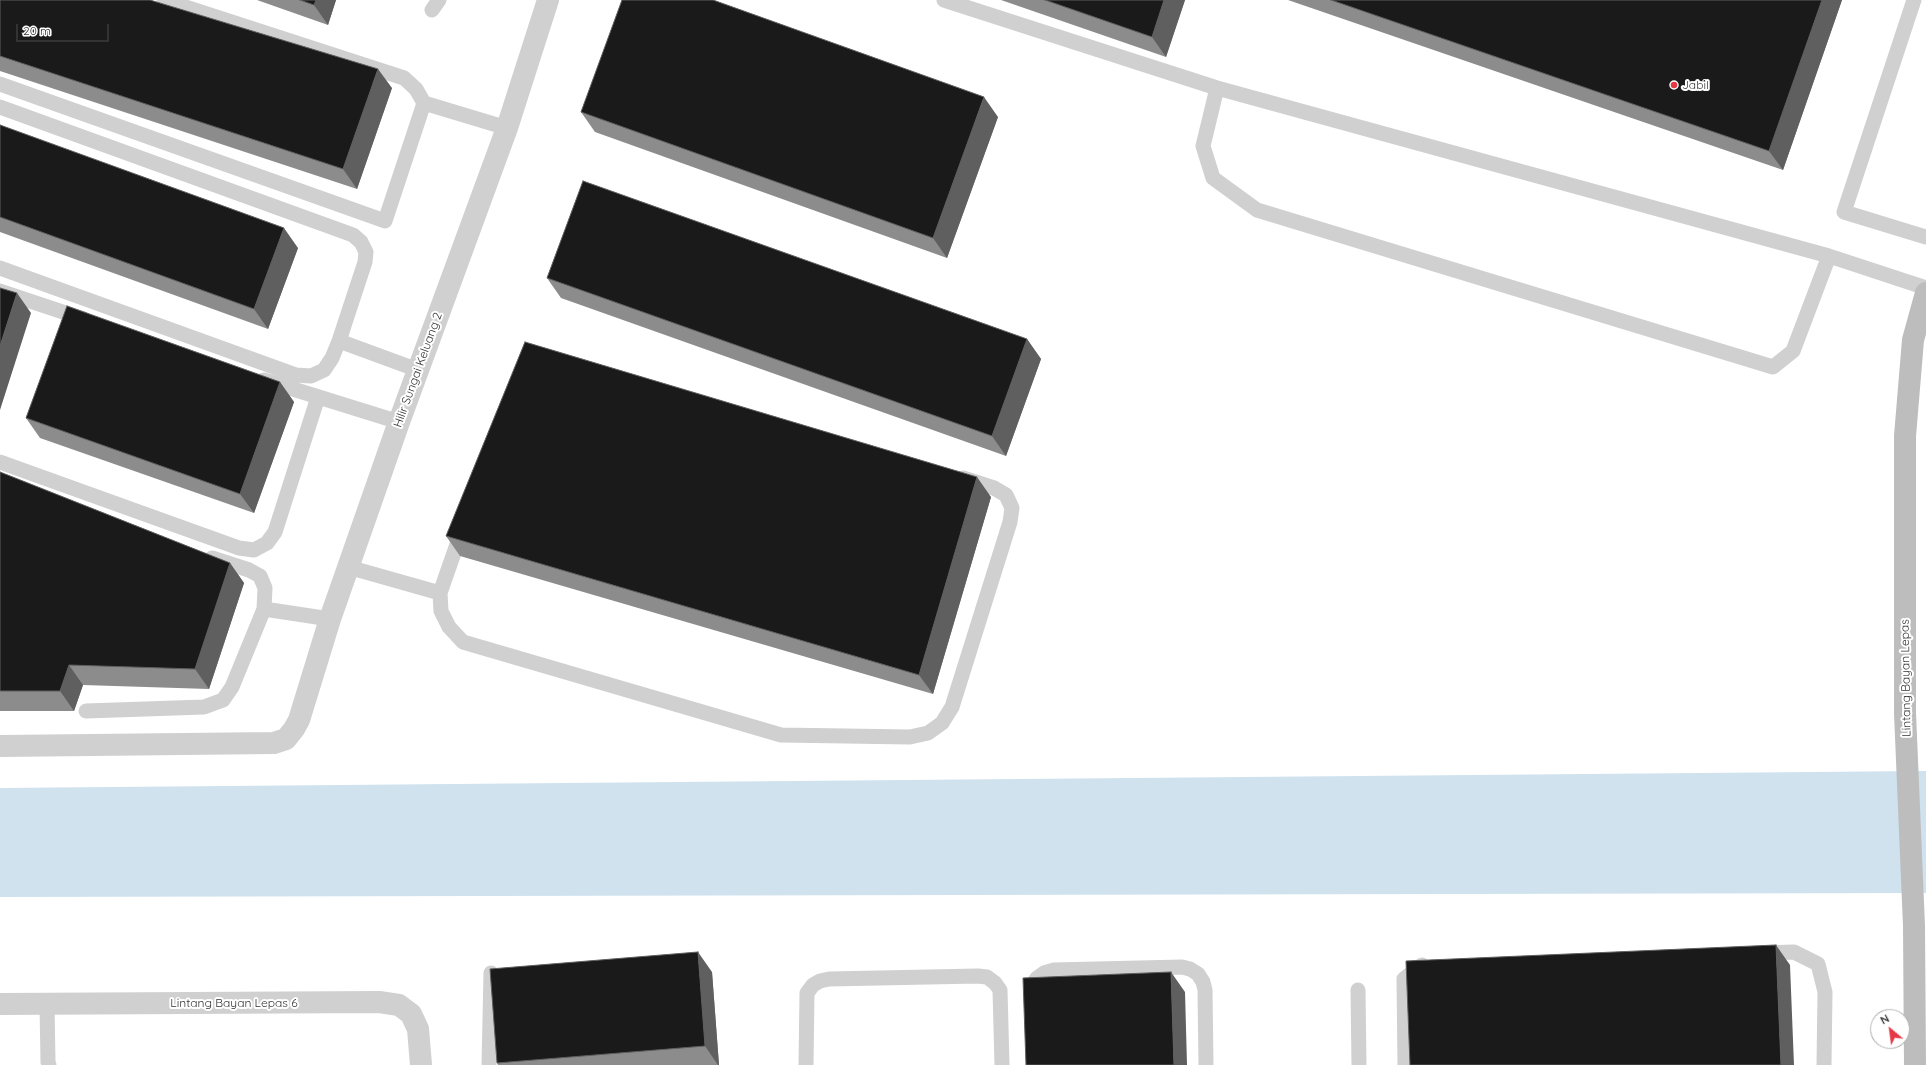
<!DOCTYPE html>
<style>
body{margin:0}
#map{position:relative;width:1926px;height:1065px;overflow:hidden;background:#fff;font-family:Quicksand,sans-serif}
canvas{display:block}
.north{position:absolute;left:1870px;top:1009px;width:40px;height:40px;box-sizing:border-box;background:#fff;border:1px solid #adadad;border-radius:50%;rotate:331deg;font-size:11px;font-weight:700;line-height:16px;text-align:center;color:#333}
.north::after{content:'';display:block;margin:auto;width:14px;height:18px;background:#e63946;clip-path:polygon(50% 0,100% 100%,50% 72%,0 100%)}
.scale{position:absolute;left:16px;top:24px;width:93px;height:18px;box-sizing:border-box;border:2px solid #333;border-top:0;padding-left:5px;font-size:12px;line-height:14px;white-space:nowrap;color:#333;-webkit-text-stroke:3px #fff;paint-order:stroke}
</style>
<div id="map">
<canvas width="1926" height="1065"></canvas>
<div class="north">N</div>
<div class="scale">20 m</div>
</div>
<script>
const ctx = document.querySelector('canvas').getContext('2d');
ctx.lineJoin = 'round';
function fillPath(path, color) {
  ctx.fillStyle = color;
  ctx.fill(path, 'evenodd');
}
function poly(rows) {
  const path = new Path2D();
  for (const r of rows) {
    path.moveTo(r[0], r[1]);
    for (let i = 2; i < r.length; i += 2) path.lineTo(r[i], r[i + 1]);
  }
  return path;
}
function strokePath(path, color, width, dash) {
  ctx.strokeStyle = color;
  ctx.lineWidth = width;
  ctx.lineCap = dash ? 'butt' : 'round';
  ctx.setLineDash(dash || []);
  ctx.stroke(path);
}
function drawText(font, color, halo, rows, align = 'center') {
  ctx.font = font + ' Quicksand,sans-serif';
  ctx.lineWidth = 4;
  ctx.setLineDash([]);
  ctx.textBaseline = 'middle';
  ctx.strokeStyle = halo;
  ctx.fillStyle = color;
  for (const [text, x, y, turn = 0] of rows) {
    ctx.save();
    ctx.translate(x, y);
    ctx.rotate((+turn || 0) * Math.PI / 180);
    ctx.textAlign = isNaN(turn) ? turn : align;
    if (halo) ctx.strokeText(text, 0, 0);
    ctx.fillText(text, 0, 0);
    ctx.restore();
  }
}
fillPath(poly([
 [1926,771,1926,893,0,897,0,788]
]), '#cfe2ee');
strokePath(poly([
 [164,0,404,78,416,89,424,103,507,128],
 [944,0,1217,88,1829,256,1926,288],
 [1914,0,1844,212,1926,237],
 [432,10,439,0],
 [0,84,385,221,424,103],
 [1217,88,1203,146,1213,178,1257,210,1773,367,1793,351,1829,256],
 [0,107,353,235,361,242,366,252,365,262,339,341,418,370],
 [0,268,296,375,311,376,324,370,332,358,339,341],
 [0,291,84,319],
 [264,380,399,422],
 [0,462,239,548,254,550,267,543,275,532,318,397],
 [212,558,249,570,260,576,265,588,264,609],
 [348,567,440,593,441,611,449,627,463,642,781,735,910,737,928,733,942,723,952,707,1010,522,1012,508,1006,495,994,488,963,478],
 [440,593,462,530],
 [86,711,204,707,223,700,232,687,264,609,330,619],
 [1762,953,1794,952,1818,964,1825,992,1824,1065],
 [1358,990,1359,1065],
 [1031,996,1032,985,1037,978,1044,973,1054,970,1182,967,1190,969,1198,974,1203,982,1205,990,1206,1065],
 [47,1004,48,1062,49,1065],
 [489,1065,491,973],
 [806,1065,807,993,813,985,820,981,829,979,978,976,987,977,995,983,1000,990,1002,1065],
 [1405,1065,1404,979,1422,965]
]), '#d0d0d0', 15);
strokePath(poly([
 [0,746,274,743,286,739,294,729,299,720,330,619,399,422,507,128,548,0],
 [0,1004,379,1002,399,1005,411,1014,418,1029,421,1065]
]), '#d0d0d0', 22);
strokePath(poly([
 [1915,1065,1914,926,1905,713,1905,436,1913,340,1926,293]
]), '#bdbdbd', 22);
fillPath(poly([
 [0,0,392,88,357,189,0,71],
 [257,0,336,0,328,25],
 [1001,0,1185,0,1166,57],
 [1288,0,1842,0,1783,170],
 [581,112,998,117,947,258,595,132],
 [0,125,298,248,268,329,0,232],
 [547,278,1027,339,1041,359,1006,456,561,298],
 [280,382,294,402,254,513,40,438,26,418],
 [0,472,230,563,244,583,209,689,83,685,74,711,0,711],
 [991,497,933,694,460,556,446,536],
 [712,972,719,1065,498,1065,497,1063]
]), '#8c8c8c');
fillPath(poly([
 [316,0,336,0,328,25,314,5],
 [1164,0,1185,0,1166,57,1152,37],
 [1822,0,1842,0,1783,170,1769,151],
 [378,69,392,88,357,189,343,169],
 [984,97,998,117,947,258,933,238],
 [284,228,298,248,268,329,254,309],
 [17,293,31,313,0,410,0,346],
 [1027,339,1041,359,1006,456,992,436],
 [280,382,294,402,254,513,240,494],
 [977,477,991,497,933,694,919,675],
 [230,563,244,583,209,689,195,669],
 [69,665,83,685,74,711,60,691],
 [1776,945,1790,965,1794,1065,1781,1065],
 [698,952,712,972,719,1065,718,1065,705,1046],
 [1171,972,1185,992,1187,1065,1174,1065]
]), '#5f5f5f');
const building = poly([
 [0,0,150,0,378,69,343,169,0,56,0,0],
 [300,0,316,0,314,5,300,0],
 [622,0,713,0,984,97,933,238,581,112,622,0],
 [1045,0,1164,0,1152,37,1045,0],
 [1331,0,1822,0,1769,151,1331,0],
 [0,125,284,228,254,309,0,217,0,125],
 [583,181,1027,339,992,436,547,278,583,181],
 [0,288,17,293,0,346,0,288],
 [67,306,280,382,240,494,26,418,67,306],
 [525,342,977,477,919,675,446,536,525,342],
 [0,472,230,563,195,669,69,665,60,691,0,691,0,472],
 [1776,945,1781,1065,1410,1065,1406,961,1776,945],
 [698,952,705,1046,497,1063,490,969,698,952],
 [1171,972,1174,1065,1026,1065,1023,978,1171,972]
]);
fillPath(building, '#1a1a1a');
strokePath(building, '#5f5f5f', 1);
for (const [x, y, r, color] of [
 [1674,85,4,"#e63946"]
]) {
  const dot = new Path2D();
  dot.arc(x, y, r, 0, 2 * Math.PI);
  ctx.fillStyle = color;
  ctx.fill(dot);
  strokePath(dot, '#fff', 1.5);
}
drawText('12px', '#333', '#fff', [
 ["Jabil",1682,85]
], 'left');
drawText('12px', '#333', '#fff', [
 ["Hilir Sungai Keluang 2",418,370,-70],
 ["Lintang Bayan Lepas",1906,678,-91],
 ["Lintang Bayan Lepas 6",234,1003]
]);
</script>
